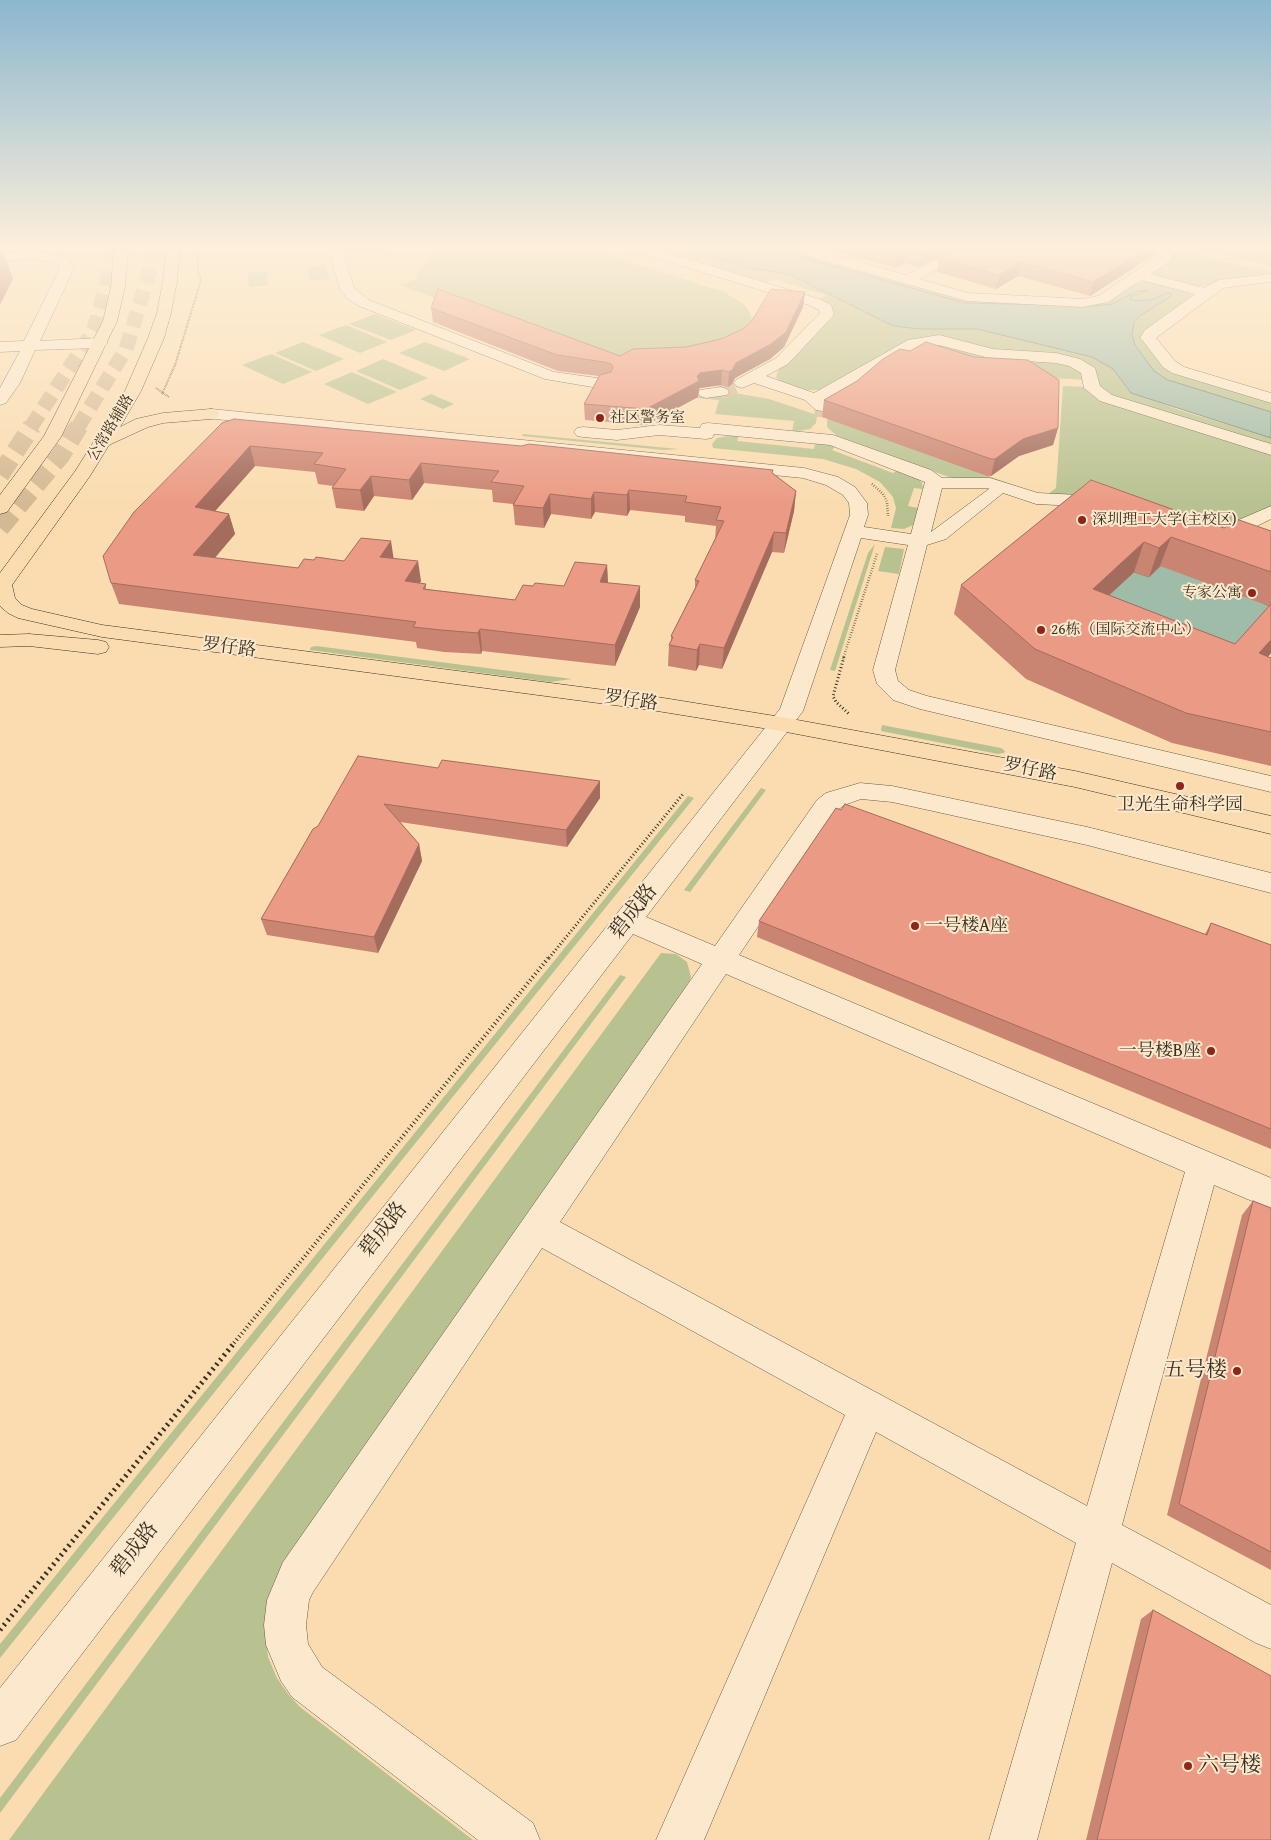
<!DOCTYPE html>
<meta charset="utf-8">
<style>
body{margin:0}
canvas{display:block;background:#fadcb0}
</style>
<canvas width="1271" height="1840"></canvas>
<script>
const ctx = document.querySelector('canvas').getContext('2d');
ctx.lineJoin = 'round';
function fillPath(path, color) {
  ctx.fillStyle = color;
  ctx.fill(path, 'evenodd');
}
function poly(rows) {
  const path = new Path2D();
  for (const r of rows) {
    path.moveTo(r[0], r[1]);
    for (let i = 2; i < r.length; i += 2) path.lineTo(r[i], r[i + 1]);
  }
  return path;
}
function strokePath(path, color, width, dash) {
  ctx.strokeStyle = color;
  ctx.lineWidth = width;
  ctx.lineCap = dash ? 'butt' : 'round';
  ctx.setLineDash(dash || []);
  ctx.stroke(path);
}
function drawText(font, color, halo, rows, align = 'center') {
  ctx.font = font + ' "Gentium Book Plus","Noto Serif SC",serif';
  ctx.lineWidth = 4;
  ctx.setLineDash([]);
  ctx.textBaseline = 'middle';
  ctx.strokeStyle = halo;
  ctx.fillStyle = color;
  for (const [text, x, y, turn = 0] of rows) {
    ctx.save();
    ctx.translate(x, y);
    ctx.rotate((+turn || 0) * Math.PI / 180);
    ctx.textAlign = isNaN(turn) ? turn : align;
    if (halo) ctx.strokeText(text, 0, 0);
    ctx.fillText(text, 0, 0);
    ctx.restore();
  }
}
fillPath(poly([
 [458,247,583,247,724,292,744,304,751,315,752,322,742,339,607,362,400,285,416,279,419,269,432,257],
 [642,247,718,247,754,257,893,326,920,329,977,329,1092,357,1113,369,1128,390,1179,410,1271,438,1271,447,1101,393,1093,369,997,352,934,338,820,390,805,390,781,383,776,377,778,371,831,315,817,300,826,295,773,279,763,284],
 [783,247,793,247,800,251,957,296,1077,304,1141,282,1152,281,1189,292,1192,296,1146,332,1166,365,1271,400,1271,412,1174,383,1154,371,1134,343,1132,328,1141,315,1170,297,1172,295,1170,293,1166,293,1154,299,1137,301,1130,299,1130,297,1146,291,1145,289,1137,291,1112,304,1093,306,962,303,804,258],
 [1160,247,1271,272,1271,276,1195,287,1156,276,1153,272,1166,250],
 [1189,247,1271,247,1271,266],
 [326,265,329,279,310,281,307,267],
 [266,271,268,285,249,287,247,273],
 [375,314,416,330,391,340,349,324],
 [346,325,387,342,360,353,319,335],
 [303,342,344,359,316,371,275,353],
 [425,342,470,359,444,371,399,353],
 [923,342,1056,360,1079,366,1086,380,970,373,906,350],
 [271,354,312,372,283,384,242,365],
 [383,359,428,378,400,390,356,371],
 [352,372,397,392,368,404,324,384],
 [1063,386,1087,387,1271,452,1271,508,1222,531,1044,497,1056,488],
 [729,392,769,399,817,415,816,423,810,429,792,432,794,421,715,414,719,400,696,398,702,395],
 [431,394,454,404,443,409,420,399],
 [827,418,1030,491,949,477,837,436,827,427],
 [523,434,678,449,664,450,522,436],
 [735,435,739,435,737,441,814,449,815,442,836,446,832,450,893,473,899,469,918,478,922,483,923,489,914,488,908,506,918,508,913,525,904,529,891,528,896,508,893,497,880,482,856,469,823,459,713,448,712,444,717,438],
 [875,544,835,671,830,670,868,553],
 [885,547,904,549,899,574,878,571],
 [316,646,572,679,550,682,310,650,311,647],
 [882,725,1001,748,1005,751,1004,753,998,754,881,731],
 [761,788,766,790,690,892,684,890],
 [688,796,694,798,0,1658,0,1644],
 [661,953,676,954,687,962,691,977,688,986,266,1636,268,1657,277,1678,288,1694,300,1707,473,1840,9,1840],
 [620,975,626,977,0,1813,0,1798]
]), '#b8c290');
const water = poly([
 [676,247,783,247,804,258,965,303,1093,306,1112,304,1137,291,1148,290,1130,297,1130,299,1137,301,1154,299,1166,293,1170,293,1172,295,1170,297,1141,315,1134,323,1132,334,1135,345,1154,371,1168,380,1271,412,1271,438,1131,393,1113,369,1092,357,977,329,920,329,893,326,789,274,749,268,676,247],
 [1170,557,1271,607,1222,674,1083,619,1134,572,1149,577,1170,557]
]);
fillPath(water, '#9fbca8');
strokePath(water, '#778472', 1);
strokePath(poly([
 [721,392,742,383],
 [822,406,822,417]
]), '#d4ba94', 15, [15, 8]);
strokePath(poly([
 [31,427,94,330,116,247],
 [78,427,126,349,157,247]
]), '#d4ba94', 15, [15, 8]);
strokePath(poly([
 [0,475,32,426],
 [0,528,61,455,79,426]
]), '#d4ba94', 19, [19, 9]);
const minor = poly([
 [328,247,341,247,354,288,369,300,554,372,604,379,610,381,612,384,610,387,604,389,545,379,359,306,348,299,340,289,328,247],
 [630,247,648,247,819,299,831,305,834,314,832,317,788,364,766,376,814,393,908,340,939,335,993,349,1056,353,1080,359,1095,368,1100,386,1112,395,1271,444,1271,455,1100,401,1084,388,1081,373,1069,366,1056,363,993,359,939,345,917,347,825,400,830,406,828,410,822,411,816,410,805,400,754,383,742,388,736,386,734,383,736,380,776,358,820,313,819,310,809,305,631,250,630,247],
 [794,247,811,247,824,252,906,275,961,247,976,247,975,250,919,279,968,293,1083,299,1098,296,1158,256,1158,254,1150,247,1165,247,1172,252,1170,261,1150,274,1204,288,1219,280,1271,274,1271,282,1223,288,1156,338,1175,361,1184,367,1271,393,1271,403,1172,373,1163,367,1143,341,1140,338,1145,330,1195,294,1141,280,1108,302,1083,307,967,301,814,258,796,250,794,247],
 [33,251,51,253,68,259,74,268,40,341,100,338,105,340,108,343,105,346,100,348,35,350,20,383,6,403,0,405,0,388,20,351,0,352,0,342,24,341,60,268,58,265,48,261,33,259,0,261,0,253,33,251],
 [721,387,727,389,729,392,727,395,706,398,700,396,698,393,700,390,721,387],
 [211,409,804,468,838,477,855,487,867,503,868,515,864,527,911,534,925,482,830,445,714,434,712,438,706,439,659,435,617,440,583,437,577,436,574,432,577,428,583,427,617,430,659,425,700,428,702,424,708,423,833,435,931,470,942,478,990,478,1038,493,1079,495,1110,504,1112,508,1110,512,1103,514,1078,506,1036,504,1003,493,946,539,927,545,895,670,898,681,909,690,927,696,1271,776,1271,792,920,709,893,700,877,684,873,670,908,545,861,538,803,711,646,917,715,946,817,800,826,793,860,783,892,786,1087,827,1271,873,1271,893,1087,845,892,802,861,799,844,805,835,812,739,955,1271,1178,1271,1209,1214,1185,1122,1525,1271,1605,1271,1649,1256,1643,1112,1563,1037,1840,989,1840,1076,1543,876,1432,704,1840,656,1840,845,1415,542,1248,313,1592,309,1600,306,1625,308,1644,322,1667,533,1823,540,1840,478,1840,292,1697,281,1681,266,1645,264,1625,267,1600,283,1562,702,964,633,934,16,1740,0,1746,0,1688,780,709,850,515,849,503,843,495,826,485,803,478,205,418,203,414,205,410,211,409],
 [942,488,988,488,989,489,931,532,942,488],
 [726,974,1185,1172,1087,1506,560,1222,726,974],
 [1271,506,1271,519,1235,537,1213,544,1206,542,1203,538,1206,534,1271,506]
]);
const major = poly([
 [114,247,128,247,125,287,117,321,61,437,7,512,0,514,0,495,44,436,103,321,111,287,114,247],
 [166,247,180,247,177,281,171,313,164,338,141,391,120,427,136,419,163,413,211,409,217,410,219,414,217,418,211,419,163,423,148,427,109,445,90,476,12,585,15,598,22,605,32,609,102,625,651,696,781,717,1075,771,1271,816,1271,834,1075,787,781,731,651,710,102,637,18,618,8,613,0,606,0,573,76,470,125,391,148,338,157,313,163,281,166,247],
 [29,634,98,640,106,642,109,647,106,652,98,654,29,646,0,647,0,635,29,634]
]);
strokePath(minor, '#6a5b46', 1);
strokePath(major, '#3a3022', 1);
strokePath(poly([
 [156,388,169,397],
 [162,394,175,365,201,280,198,272,198,247]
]), '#3a3022', 2, [0.5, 1]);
strokePath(poly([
 [872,484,883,494,887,502,888,516],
 [843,659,877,554]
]), '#3a3022', 2.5, [0.5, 2]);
strokePath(poly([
 [844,657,833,696,836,702,849,714],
 [549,958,683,794]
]), '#3a3022', 3, [1, 2.5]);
strokePath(poly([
 [234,1343,550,956]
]), '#3a3022', 4, [1, 3]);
strokePath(poly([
 [0,1630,235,1342]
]), '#3a3022', 5, [2, 4]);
fillPath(minor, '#fce8cc');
fillPath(major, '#fadcb0');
fillPath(poly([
 [820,247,958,247,918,267,905,263,896,268],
 [1155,254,1090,296,1018,276,996,289,937,272,939,258],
 [805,292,803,307,784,347,770,359,735,378,732,384,728,387,721,385,700,388,699,389,698,397,646,425,585,420,584,404,599,376,558,371,433,322,431,308,620,356,686,347,721,339,743,329],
 [857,381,1058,428,1053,445,1019,456,991,476,987,476,822,417,824,400],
 [222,423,773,473,796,491,794,511,784,553,772,552,722,669,699,665,696,671,668,666,669,645,671,641,671,636,695,588,695,580,715,540,716,526,685,522,685,516,630,510,627,516,595,512,591,519,551,514,544,528,515,525,513,504,493,502,492,490,424,483,412,500,374,496,364,511,336,508,332,488,333,486,318,484,315,472,255,466,215,511,229,514,235,534,215,558,298,568,314,560,344,561,394,558,421,581,420,583,426,584,426,589,515,600,533,586,564,586,607,565,608,583,640,607,615,666,482,651,481,654,444,652,417,648,416,642,119,604,111,583],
 [1091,480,1224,528,1271,531,1271,653,1268,657,1271,658,1271,766,1172,743,1026,679,954,614,961,585],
 [1160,566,1269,606,1235,644,1109,595,1134,572,1149,577],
 [438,768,600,781,600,798,567,847,400,822,419,844,422,861,378,953,267,935,261,919,313,829],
 [759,921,1205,934,1211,923,1271,945,1271,1149,757,937],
 [1253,1201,1271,1208,1271,1570,1167,1515,1242,1215],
 [1153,1610,1271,1840,1086,1840,1141,1619]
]), '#ca8572');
fillPath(poly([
 [0,247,1,247,13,279,0,305],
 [348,247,402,247,349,252],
 [933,247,958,247,918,267,920,253],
 [1150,247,1158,247,1155,254,1090,296,1093,282],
 [907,250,905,263,896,268,898,254],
 [1021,262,1018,276,996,289,999,275],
 [805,292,803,307,784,347,770,359,735,378,732,384,728,387,729,372,736,363],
 [722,370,721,385,700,388,699,389,698,397,646,425,646,409,697,376,700,373],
 [1058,428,1053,445,1019,456,991,476,995,459,1023,439],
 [250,446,255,466,201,527,195,507],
 [421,463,424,483,412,500,409,480],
 [371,476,374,496,364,511,360,490],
 [629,490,630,510,627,516,627,495],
 [796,491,794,511,784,553,786,533],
 [594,492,595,512,591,519,591,499],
 [550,494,551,514,544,528,543,508],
 [229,514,235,534,199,576,193,555],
 [774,532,772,552,722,669,724,648],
 [1171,537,1160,566,1149,577,1159,548],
 [391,541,394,561,380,557],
 [1144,542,1134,572,1083,619,1093,589],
 [418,561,421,581,408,602,405,581],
 [607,565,608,586,600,582],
 [640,586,640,607,615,666,615,645],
 [480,629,482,651,481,654,478,633],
 [1271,640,1271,653,1245,684,1259,653],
 [700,644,699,665,696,671,697,650],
 [600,781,600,798,567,847,566,830],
 [419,844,422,861,378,953,374,937]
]), '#a46c5d');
const building = poly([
 [870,247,933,247,920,253,907,250,898,254,870,247],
 [962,247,1150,247,1093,282,1021,262,999,275,939,258,962,247],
 [438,289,620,356,633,349,686,347,721,339,743,329,751,322,771,289,805,292,786,332,771,344,736,363,733,369,729,372,722,370,700,373,697,376,699,381,646,409,584,404,600,375,611,372,613,367,611,364,604,362,557,355,431,308,438,289],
 [926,342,974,357,1028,360,1059,380,1058,428,1023,439,995,459,991,459,824,400,857,381,883,359,900,349,910,351,926,342],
 [234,419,521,446,529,444,773,470,772,473,796,491,786,533,774,532,724,648,700,644,697,650,669,645,673,637,671,636,699,581,695,580,724,521,716,520,721,507,685,502,687,496,629,490,627,495,594,492,591,499,550,494,543,508,513,505,524,486,491,482,499,471,421,463,409,480,371,476,360,490,332,488,346,469,314,464,323,453,250,446,195,507,229,514,193,555,298,568,304,559,314,560,316,557,344,561,361,538,391,541,380,557,418,561,405,581,426,584,423,589,515,600,523,585,533,586,535,583,564,586,575,562,607,565,600,582,640,586,615,645,480,629,478,633,441,630,413,627,416,622,111,583,103,556,134,512,222,423,234,419],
 [1091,480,1224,528,1239,520,1271,531,1271,572,1171,537,1159,548,1144,542,1093,589,1235,644,1271,604,1271,640,1259,653,1271,658,1271,732,1186,713,1035,649,961,585,1091,480],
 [358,756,438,768,442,760,600,781,566,830,384,804,419,844,374,937,261,919,313,829,318,826,358,756],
 [845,804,1207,935,1211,923,1271,945,1271,1129,759,921,836,808,841,810,845,804],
 [1253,1201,1271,1208,1271,1552,1179,1504,1253,1201],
 [1153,1610,1271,1676,1271,1840,1097,1840,1153,1610]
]);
fillPath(building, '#eb9b85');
strokePath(building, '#a46c5d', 1);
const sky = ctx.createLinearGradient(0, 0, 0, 504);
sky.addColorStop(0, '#8bb7ce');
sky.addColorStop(0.49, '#fdefdb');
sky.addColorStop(1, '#fdefdb00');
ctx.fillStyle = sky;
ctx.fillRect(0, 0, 1271, 504);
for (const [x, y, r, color] of [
 [600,418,5,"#8f2418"],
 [1082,520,5,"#8f2418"],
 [1252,593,5,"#8f2418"],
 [1041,630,5,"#8f2418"],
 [1180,786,5,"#8f2418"],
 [915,926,5,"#8f2418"],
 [1211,1051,5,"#8f2418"],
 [1237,1371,5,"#8f2418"],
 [1188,1766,5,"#8f2418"]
]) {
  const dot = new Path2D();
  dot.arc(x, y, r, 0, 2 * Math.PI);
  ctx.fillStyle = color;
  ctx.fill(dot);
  strokePath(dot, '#fce8cc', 2);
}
drawText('15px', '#3a3022', '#fce8cc', [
 ["社区警务室",610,418],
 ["深圳理工大学(主校区)",1092,520],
 ["专家公寓",1242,593,"right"],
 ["26栋（国际交流中心）",1051,630]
], 'left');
drawText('15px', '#3a3022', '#fce8cc', [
 ["公常路辅路",111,428,-59]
]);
drawText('18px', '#3a3022', '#fce8cc', [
 ["罗仔路",229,648,7],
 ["罗仔路",631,701,8],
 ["罗仔路",1030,770,11]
]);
drawText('18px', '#3a3022', '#fce8cc', [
 ["卫光生命科学园",1180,805],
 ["一号楼A座",925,926,"left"],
 ["一号楼B座",1201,1051,"right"]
]);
drawText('21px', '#3a3022', '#fce8cc', [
 ["碧成路",634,912,-52],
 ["碧成路",384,1230,-52],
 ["碧成路",135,1550,-52]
]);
drawText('21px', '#3a3022', '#fce8cc', [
 ["五号楼",1227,1371],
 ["六号楼",1198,1766,"left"]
], 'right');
</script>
